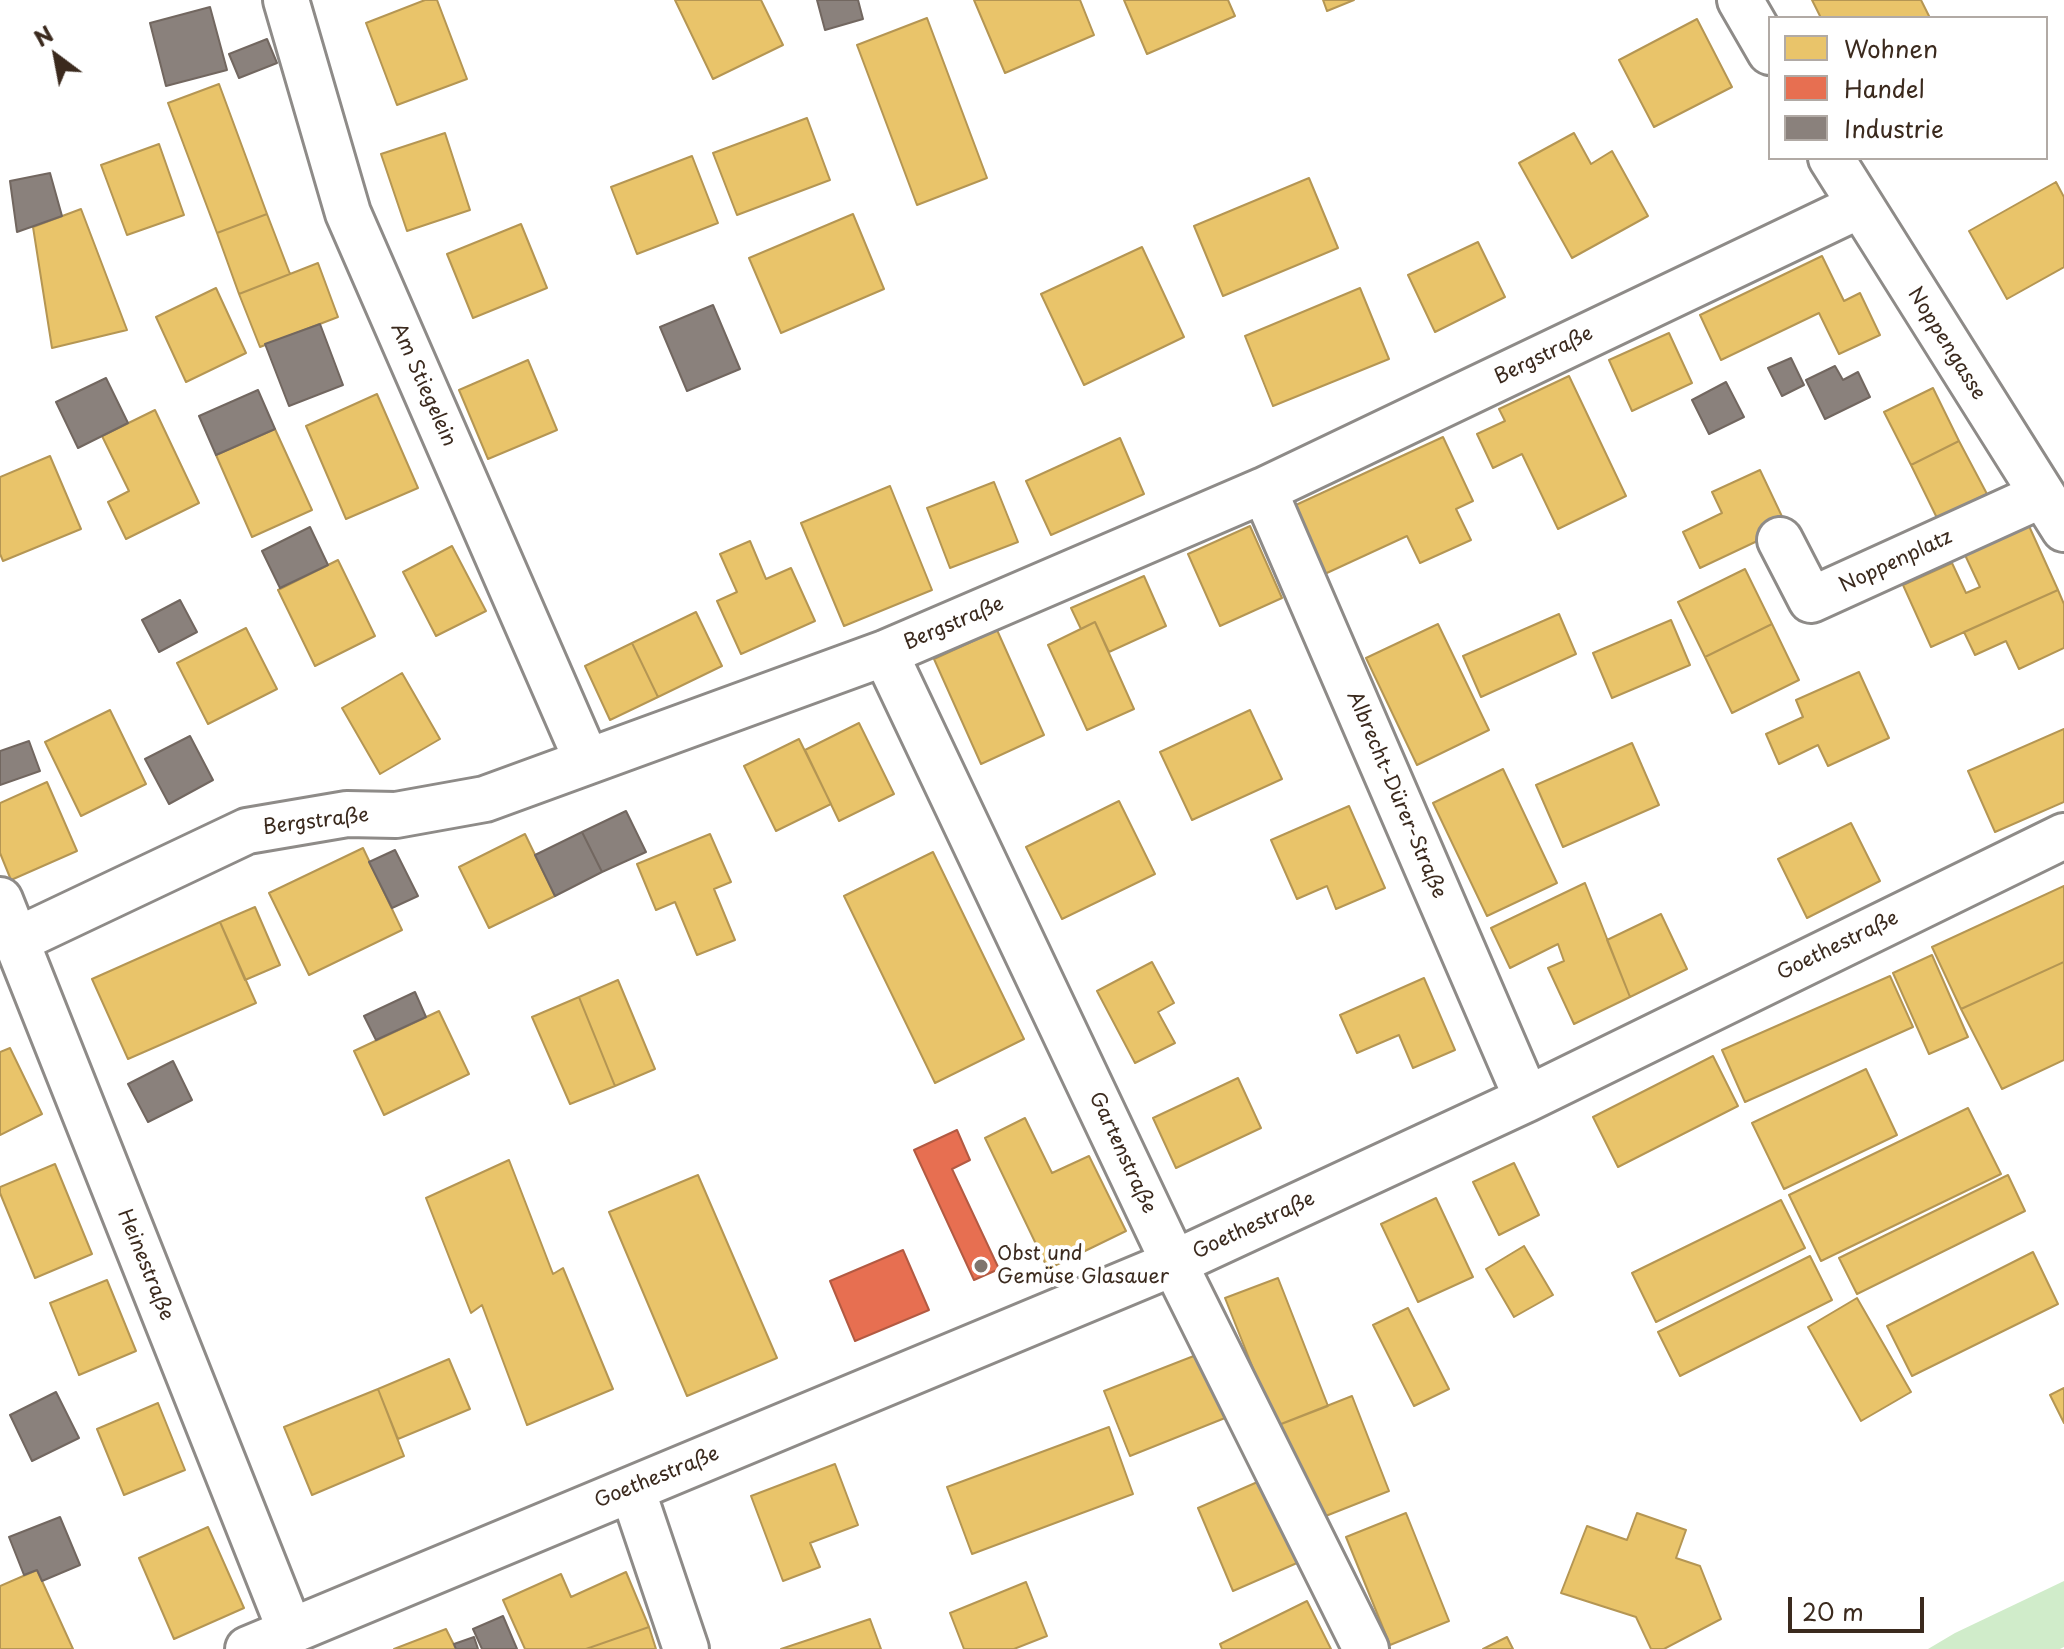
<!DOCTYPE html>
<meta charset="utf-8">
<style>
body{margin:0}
#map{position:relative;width:2064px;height:1649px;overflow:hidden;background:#fff;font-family:"Playpen Sans",sans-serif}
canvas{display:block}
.legend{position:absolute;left:1768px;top:16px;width:280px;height:144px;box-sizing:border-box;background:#fff;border:2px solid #b1aaa5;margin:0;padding:10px 14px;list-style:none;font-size:24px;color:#3b2a1e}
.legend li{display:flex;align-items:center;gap:16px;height:40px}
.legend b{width:40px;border:2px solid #b1aaa5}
.north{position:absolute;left:16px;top:16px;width:80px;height:80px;-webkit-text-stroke:6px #fff;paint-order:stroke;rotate:328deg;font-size:22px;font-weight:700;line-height:32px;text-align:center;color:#3b2a1e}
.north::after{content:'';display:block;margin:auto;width:28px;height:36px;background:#3b2a1e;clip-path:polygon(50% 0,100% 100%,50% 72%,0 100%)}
.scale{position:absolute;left:1788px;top:1597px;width:136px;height:36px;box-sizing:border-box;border:4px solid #3b2a1e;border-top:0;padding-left:10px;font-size:24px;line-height:28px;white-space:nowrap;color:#3b2a1e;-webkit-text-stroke:6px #fff;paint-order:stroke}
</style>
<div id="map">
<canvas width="2064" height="1649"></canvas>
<ul class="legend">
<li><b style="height:22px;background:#e9c46a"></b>Wohnen</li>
<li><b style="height:22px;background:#e76f51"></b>Handel</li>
<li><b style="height:22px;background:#8a817c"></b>Industrie</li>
</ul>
<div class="north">N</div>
<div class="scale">20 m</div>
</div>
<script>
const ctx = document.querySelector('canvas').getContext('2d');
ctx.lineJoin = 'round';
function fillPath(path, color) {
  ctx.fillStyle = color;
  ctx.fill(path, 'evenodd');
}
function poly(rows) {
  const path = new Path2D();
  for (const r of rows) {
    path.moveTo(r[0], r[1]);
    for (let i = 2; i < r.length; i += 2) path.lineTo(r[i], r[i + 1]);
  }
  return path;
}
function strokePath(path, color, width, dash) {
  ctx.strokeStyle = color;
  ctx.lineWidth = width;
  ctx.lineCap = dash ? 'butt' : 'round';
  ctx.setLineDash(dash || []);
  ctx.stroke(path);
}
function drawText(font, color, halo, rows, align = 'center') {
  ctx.font = font + ' "Playpen Sans",sans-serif';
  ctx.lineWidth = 8;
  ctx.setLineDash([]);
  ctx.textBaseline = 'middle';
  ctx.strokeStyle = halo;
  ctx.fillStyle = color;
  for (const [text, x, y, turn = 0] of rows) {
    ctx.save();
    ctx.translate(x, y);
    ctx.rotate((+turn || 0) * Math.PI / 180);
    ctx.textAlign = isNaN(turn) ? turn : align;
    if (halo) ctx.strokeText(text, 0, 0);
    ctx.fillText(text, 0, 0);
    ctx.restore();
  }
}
fillPath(poly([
 [2064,1581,2064,1647,2060,1649,1928,1649,1955,1633]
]), '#d0ecca');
const homes = poly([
 [425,0,437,0,467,79,397,105,366,23,425,0],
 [675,0,761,0,783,45,713,79,675,0],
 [974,0,1080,0,1094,35,1005,73,974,0],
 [1124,0,1228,0,1235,16,1147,54,1124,0],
 [1323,0,1354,0,1327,11,1323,0],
 [1812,0,1921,0,1930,18,1821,18,1812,0],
 [927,18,987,178,917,205,857,45,927,18],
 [1697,19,1732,87,1654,127,1619,60,1697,19],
 [219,84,267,214,217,233,168,103,219,84],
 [807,118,830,180,737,215,713,153,807,118],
 [445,133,470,210,407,231,381,154,445,133],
 [1574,133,1591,164,1612,151,1648,216,1572,258,1519,163,1574,133],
 [159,144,184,215,127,235,101,165,159,144],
 [692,156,718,223,637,254,611,187,692,156],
 [1309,178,1338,248,1223,296,1194,226,1309,178],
 [2056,182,2064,197,2064,267,2007,299,1969,231,2056,182],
 [81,209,127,330,52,348,33,227,81,209],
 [267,214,290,274,239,294,217,233,267,214],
 [853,214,884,289,781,333,749,258,853,214],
 [521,224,547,288,473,318,447,254,521,224],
 [1478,242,1505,297,1435,332,1408,275,1478,242],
 [1142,247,1184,337,1084,385,1041,294,1142,247],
 [1822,256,1844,301,1860,293,1880,335,1839,354,1819,313,1721,360,1700,315,1822,256],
 [318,263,338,317,260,347,239,294,318,263],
 [216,288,246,353,186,382,156,317,216,288],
 [1360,288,1389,359,1273,406,1245,336,1360,288],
 [1669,333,1692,383,1632,411,1609,360,1669,333],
 [528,360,557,430,488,459,459,390,528,360],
 [1569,376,1626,496,1558,529,1522,454,1493,468,1477,434,1505,421,1499,409,1569,376],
 [1933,388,1959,441,1911,465,1884,412,1933,388],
 [377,394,418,488,346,519,306,426,377,394],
 [155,410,199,503,126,539,108,502,129,491,102,436,155,410],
 [275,429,312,510,252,537,216,455,275,429],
 [1443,437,1473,501,1456,509,1471,540,1420,563,1407,536,1316,578,1285,510,1443,437],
 [1120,438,1144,494,1051,535,1026,481,1120,438],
 [1959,441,1987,494,1937,518,1911,465,1959,441],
 [50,456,81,529,3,561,0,554,0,477,50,456],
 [1760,470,1787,527,1700,568,1683,532,1722,513,1712,492,1760,470],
 [994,482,1018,542,950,568,927,508,994,482],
 [890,486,932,590,844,626,801,523,890,486],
 [1250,526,1282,598,1220,626,1188,554,1250,526],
 [2029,526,2058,590,1931,647,1903,585,1952,563,1966,593,1980,587,1965,555,2029,526],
 [750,541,766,579,791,568,815,621,741,654,717,601,737,592,720,554,750,541],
 [452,546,486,611,436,636,403,572,452,546],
 [338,560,375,636,315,666,278,590,338,560],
 [1745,569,1772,624,1705,657,1678,602,1745,569],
 [1144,576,1166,626,1109,652,1095,622,1081,629,1071,608,1144,576],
 [2058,590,2064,604,2064,648,2019,669,2006,641,1975,655,1964,632,2058,590],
 [696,612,722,666,658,697,632,643,696,612],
 [1559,614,1576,654,1481,697,1463,656,1559,614],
 [1671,620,1690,665,1612,698,1593,653,1671,620],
 [1095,622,1134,709,1087,730,1048,645,1095,622],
 [1438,624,1489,730,1417,765,1366,658,1438,624],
 [1772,624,1799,680,1732,713,1705,657,1772,624],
 [246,628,277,689,208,724,177,663,246,628],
 [997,630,1044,735,981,764,934,659,997,630],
 [632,643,658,697,610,720,585,666,632,643],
 [1859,672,1889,738,1828,766,1818,745,1779,764,1766,734,1803,717,1796,700,1859,672],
 [402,673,440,739,380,774,342,708,402,673],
 [110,710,146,784,81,816,45,742,110,710],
 [1250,710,1282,779,1192,820,1160,752,1250,710],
 [859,723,894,794,839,821,805,750,859,723],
 [2064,729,2064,802,1995,832,1968,771,2064,729],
 [799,739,831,804,776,831,744,766,799,739],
 [1632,743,1659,805,1563,847,1536,785,1632,743],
 [1503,769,1557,883,1487,916,1433,803,1503,769],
 [47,782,77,851,11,880,0,853,0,803,47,782],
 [1119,801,1155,874,1062,919,1026,847,1119,801],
 [1349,806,1385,888,1336,909,1327,886,1297,899,1271,840,1349,806],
 [1851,823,1880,881,1807,918,1778,859,1851,823],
 [525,834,555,896,489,928,459,867,525,834],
 [710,834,731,882,714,889,735,940,697,955,675,902,656,910,637,864,710,834],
 [363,848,402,930,309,975,269,893,363,848],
 [933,852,1024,1039,935,1083,844,896,933,852],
 [1585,883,1630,997,1574,1024,1548,968,1564,961,1558,944,1510,968,1491,928,1585,883],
 [2064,886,2064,962,1961,1009,1932,947,2064,886],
 [255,907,280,965,245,980,220,922,255,907],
 [1661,914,1687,969,1630,997,1607,940,1661,914],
 [220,922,256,1003,128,1059,92,979,220,922],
 [1932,955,1968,1037,1929,1054,1893,973,1932,955],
 [1152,962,1174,1003,1158,1012,1175,1043,1135,1063,1097,991,1152,962],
 [2064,962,2064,1060,2002,1089,1961,1009,2064,962],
 [1890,976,1913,1027,1745,1102,1722,1050,1890,976],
 [1424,978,1455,1050,1413,1068,1399,1035,1357,1053,1340,1015,1424,978],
 [618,980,655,1069,615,1086,579,997,618,980],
 [579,997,615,1086,570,1104,532,1017,579,997],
 [439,1011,469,1074,384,1115,354,1051,439,1011],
 [10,1048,42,1114,0,1135,0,1052,10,1048],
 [1713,1056,1738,1106,1618,1167,1593,1117,1713,1056],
 [1866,1069,1897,1135,1784,1189,1752,1123,1866,1069],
 [1238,1078,1261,1128,1176,1168,1153,1118,1238,1078],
 [1968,1108,2001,1174,1821,1261,1789,1195,1968,1108],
 [1025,1118,1052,1173,1089,1156,1126,1231,1048,1269,985,1138,1025,1118],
 [509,1160,553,1274,563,1268,613,1389,527,1425,482,1305,471,1313,426,1198,509,1160],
 [1514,1163,1539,1215,1499,1235,1473,1182,1514,1163],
 [55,1164,92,1254,35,1278,0,1193,0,1187,55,1164],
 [698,1175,777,1358,687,1396,609,1212,698,1175],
 [2008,1175,2025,1211,1857,1294,1839,1258,2008,1175],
 [1436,1198,1473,1277,1418,1302,1381,1224,1436,1198],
 [1781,1200,1805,1248,1656,1322,1632,1273,1781,1200],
 [1524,1246,1553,1295,1514,1317,1486,1269,1524,1246],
 [2033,1252,2058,1304,1912,1376,1887,1326,2033,1252],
 [1810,1256,1832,1300,1680,1376,1658,1332,1810,1256],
 [1278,1278,1328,1406,1276,1426,1225,1298,1278,1278],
 [107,1280,136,1351,79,1375,50,1303,107,1280],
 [1857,1298,1911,1392,1861,1421,1808,1327,1857,1298],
 [1408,1308,1449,1389,1414,1406,1373,1325,1408,1308],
 [1204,1352,1230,1416,1130,1456,1104,1391,1204,1352],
 [449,1359,470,1409,398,1439,378,1389,449,1359],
 [2064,1388,2064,1423,2050,1395,2064,1388],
 [378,1389,404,1456,312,1495,284,1427,378,1389],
 [1352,1396,1389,1491,1313,1521,1276,1426,1352,1396],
 [158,1403,185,1470,124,1495,97,1429,158,1403],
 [1109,1427,1133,1494,972,1554,947,1487,1109,1427],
 [835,1464,858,1525,810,1543,820,1567,783,1581,751,1496,835,1464],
 [1262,1480,1297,1563,1233,1591,1198,1508,1262,1480],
 [1406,1513,1449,1621,1390,1645,1346,1537,1406,1513],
 [1637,1513,1686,1530,1676,1558,1700,1566,1721,1619,1664,1649,1651,1649,1636,1617,1561,1593,1587,1526,1627,1540,1637,1513],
 [208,1527,244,1608,174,1639,139,1558,208,1527],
 [37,1570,73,1649,0,1649,0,1586,37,1570],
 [626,1572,649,1627,586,1649,525,1649,503,1600,561,1574,571,1597,626,1572],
 [1026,1582,1047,1636,1014,1649,964,1649,950,1613,1026,1582],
 [1307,1601,1331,1649,1222,1649,1220,1644,1307,1601],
 [870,1619,881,1649,781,1649,808,1640,870,1619],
 [649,1627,656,1649,586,1649,649,1627],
 [446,1629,456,1649,394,1649,446,1629],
 [1507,1637,1513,1649,1483,1649,1507,1637]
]);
fillPath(homes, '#e9c46a');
strokePath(homes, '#b59653', 2);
const shops = poly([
 [957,1130,970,1160,952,1169,999,1269,974,1280,914,1150,957,1130],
 [903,1250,929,1310,855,1341,830,1281,903,1250]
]);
fillPath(shops, '#e76f51');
strokePath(shops, '#b35a42', 2);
const industry = poly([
 [817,0,858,0,863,19,825,30,817,0],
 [210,7,227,70,166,86,150,23,210,7],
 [267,39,277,63,239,78,229,54,267,39],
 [50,173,62,216,17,232,10,181,50,173],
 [713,305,740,369,687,391,660,327,713,305],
 [320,324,343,385,289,406,265,344,320,324],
 [1791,358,1804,385,1782,396,1768,368,1791,358],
 [1835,366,1843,380,1858,372,1870,397,1825,419,1806,380,1835,366],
 [106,378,128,423,78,448,56,402,106,378],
 [1726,382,1744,417,1709,434,1692,400,1726,382],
 [258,390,275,429,216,455,199,416,258,390],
 [310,527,328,565,280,588,262,551,310,527],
 [180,600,197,632,159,652,142,620,180,600],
 [190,736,213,780,169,804,145,759,190,736],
 [29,741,40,771,0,785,0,751,29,741],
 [626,811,646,852,602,872,582,832,626,811],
 [582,832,602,872,555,896,535,855,582,832],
 [395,850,418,896,392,908,369,862,395,850],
 [415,992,426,1017,376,1040,364,1016,415,992],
 [173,1061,192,1100,148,1122,128,1084,173,1061],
 [56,1392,79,1438,32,1461,10,1415,56,1392],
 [60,1517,80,1565,42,1581,37,1570,24,1575,9,1537,60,1517],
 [503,1616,517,1649,482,1649,473,1629,503,1616],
 [474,1637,478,1649,456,1649,454,1644,474,1637]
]);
fillPath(industry, '#8a817c');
strokePath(industry, '#726760', 2);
const minor = poly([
 [286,0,348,213,587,761],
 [1740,0,1770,52],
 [1831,158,2064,529],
 [1264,490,1527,1099],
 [1780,540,1811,600,2042,495],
 [885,653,1174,1263,1366,1649],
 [0,900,290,1630],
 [17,940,247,831,347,814,396,815,485,799,885,653,1264,490,1859,206],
 [632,1489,686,1649],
 [248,1649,1174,1263,1527,1099,2064,836]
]);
strokePath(minor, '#8e8b88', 50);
strokePath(minor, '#fff', 44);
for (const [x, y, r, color] of [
 [981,1266,8,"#80756d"]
]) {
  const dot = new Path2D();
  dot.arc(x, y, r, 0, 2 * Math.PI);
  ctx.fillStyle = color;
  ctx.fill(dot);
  strokePath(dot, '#fff', 3);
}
drawText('20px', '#3b2a1e', '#fff', [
 ["Noppengasse",1946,344,58],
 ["Bergstraße",1544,356,-26],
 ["Am Stiegelein",423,385,66],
 ["Noppenplatz",1896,562,-25],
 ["Bergstraße",954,624,-23],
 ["Albrecht-Dürer-Straße",1396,795,67],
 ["Bergstraße",316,822,-7],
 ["Goethestraße",1838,946,-26],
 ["Gartenstraße",1122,1153,65],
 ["Goethestraße",1254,1226,-25],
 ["Heinestraße",145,1265,68],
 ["Goethestraße",657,1478,-22]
]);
drawText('20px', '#3b2a1e', '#fff', [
 ["Obst und",997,1254],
 ["Gemüse Glasauer",997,1277]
], 'left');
</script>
